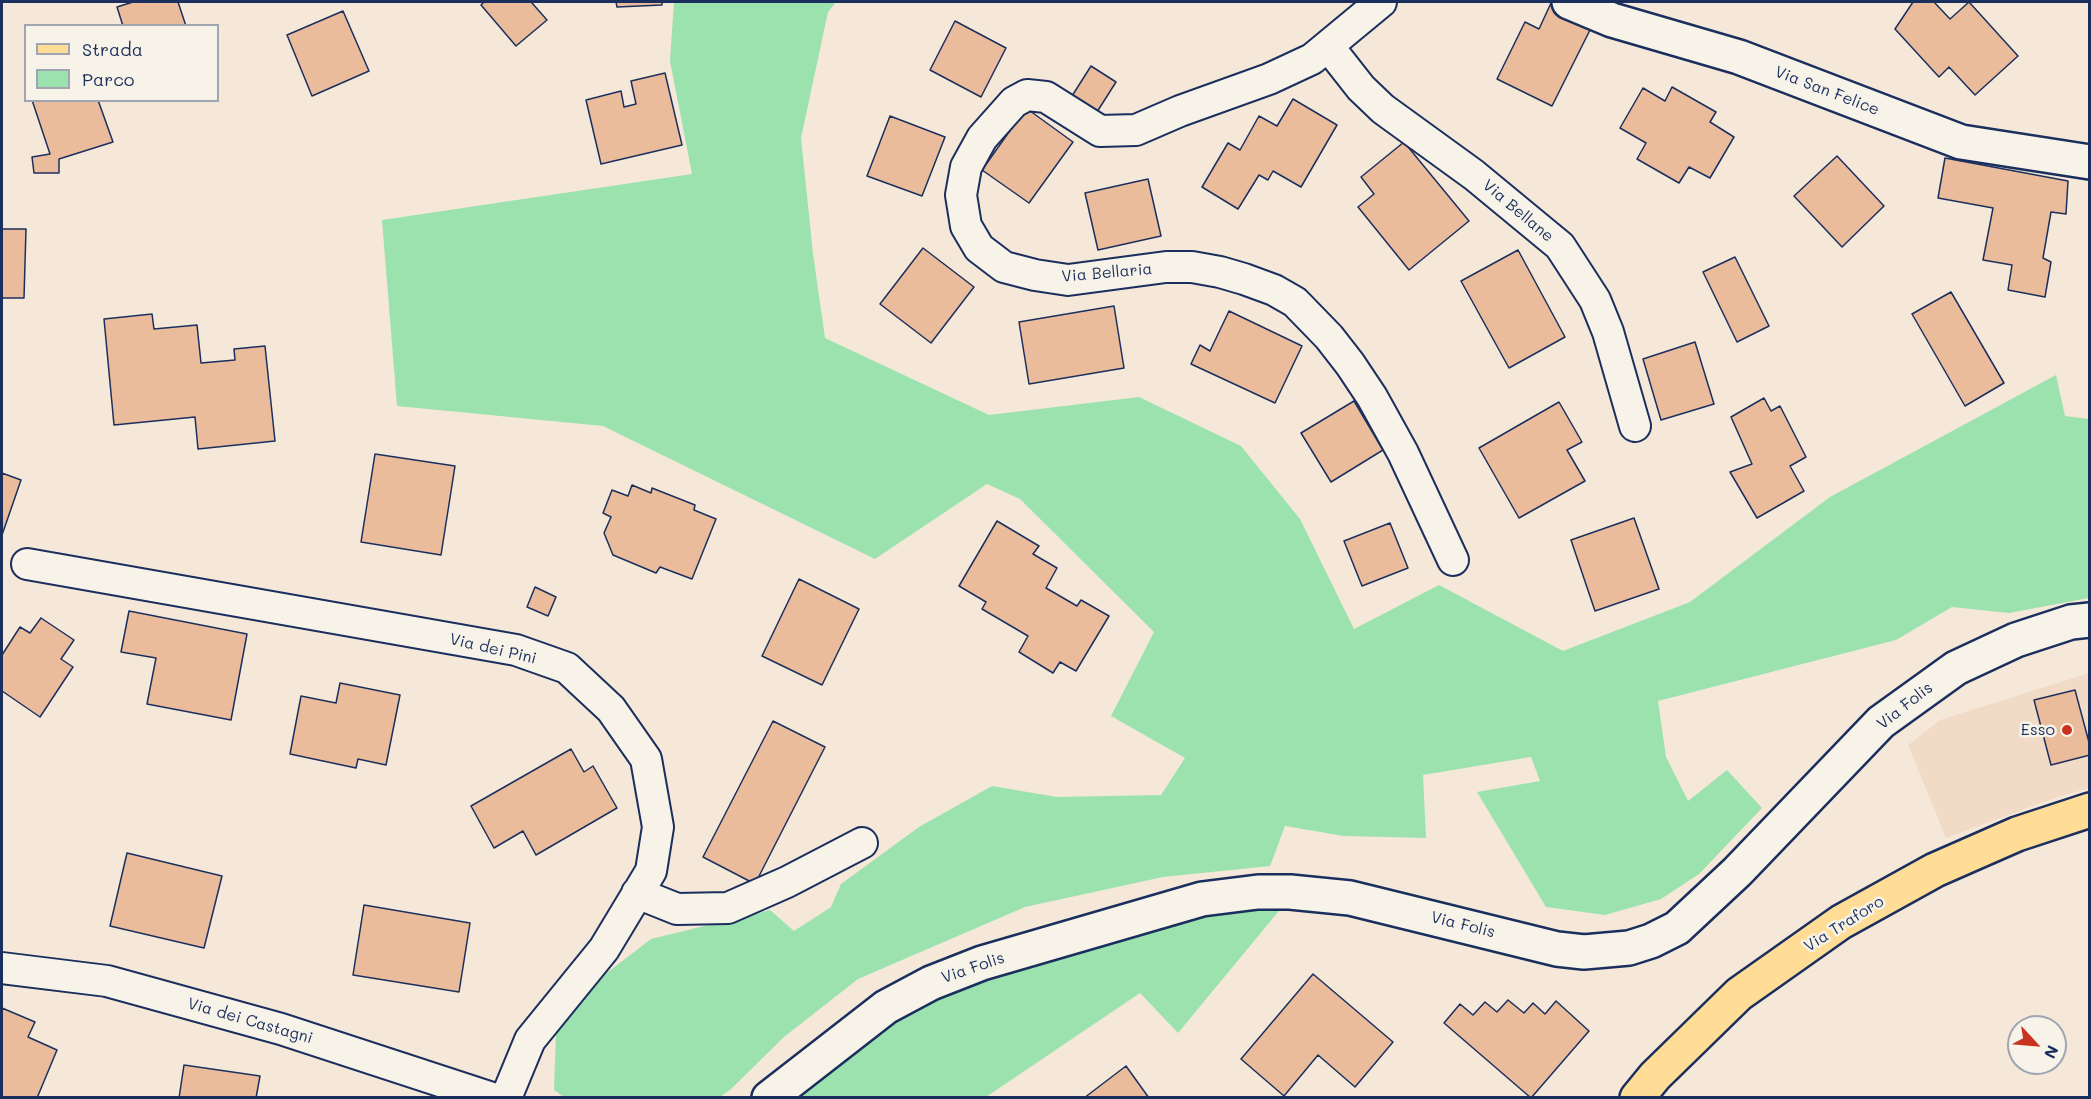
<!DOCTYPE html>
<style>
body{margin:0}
#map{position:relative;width:2091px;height:1099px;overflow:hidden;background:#f5e8d9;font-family:Mali,sans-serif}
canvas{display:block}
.frame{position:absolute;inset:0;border:3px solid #1b2f5e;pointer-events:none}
.legend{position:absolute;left:24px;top:24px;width:195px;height:78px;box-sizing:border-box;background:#f7f3e8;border:2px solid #9fa5b1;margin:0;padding:8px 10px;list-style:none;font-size:18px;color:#1b2f5e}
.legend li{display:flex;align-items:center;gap:12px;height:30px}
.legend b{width:30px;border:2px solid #9fa5b1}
.north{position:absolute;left:2007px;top:1015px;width:60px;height:60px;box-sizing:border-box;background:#f7f3e8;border:2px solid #9fa5b1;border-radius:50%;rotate:116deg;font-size:16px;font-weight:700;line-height:24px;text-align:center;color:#1b2f5e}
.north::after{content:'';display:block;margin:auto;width:21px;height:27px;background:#c8321e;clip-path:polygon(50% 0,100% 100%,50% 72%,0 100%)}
</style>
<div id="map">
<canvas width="2091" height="1099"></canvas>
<div class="frame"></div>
<ul class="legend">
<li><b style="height:8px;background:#ffdd96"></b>Strada</li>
<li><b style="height:16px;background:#9be2af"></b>Parco</li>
</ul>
<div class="north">N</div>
</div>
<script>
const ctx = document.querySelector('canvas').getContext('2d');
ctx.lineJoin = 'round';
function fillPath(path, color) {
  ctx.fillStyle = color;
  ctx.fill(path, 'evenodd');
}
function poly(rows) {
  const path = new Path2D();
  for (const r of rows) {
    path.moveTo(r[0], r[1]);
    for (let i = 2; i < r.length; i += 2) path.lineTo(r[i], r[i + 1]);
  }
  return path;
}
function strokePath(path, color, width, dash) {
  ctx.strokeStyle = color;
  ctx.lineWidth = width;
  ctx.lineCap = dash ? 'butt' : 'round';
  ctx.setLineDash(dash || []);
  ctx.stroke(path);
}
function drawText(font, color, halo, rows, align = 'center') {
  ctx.font = font + ' Mali,sans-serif';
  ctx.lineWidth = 5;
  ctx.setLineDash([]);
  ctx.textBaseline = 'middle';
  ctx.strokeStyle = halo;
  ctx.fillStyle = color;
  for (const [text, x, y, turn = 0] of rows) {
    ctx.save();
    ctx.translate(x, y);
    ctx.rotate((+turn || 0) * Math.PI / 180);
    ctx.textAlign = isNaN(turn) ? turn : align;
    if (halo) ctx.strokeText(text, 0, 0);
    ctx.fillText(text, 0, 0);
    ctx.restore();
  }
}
fillPath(poly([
 [2089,673,2089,788,2049,800,1946,838,1908,745,1940,720]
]), '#f2dbc6');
fillPath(poly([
 [674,2,836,2,828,12,801,138,813,254,825,338,989,415,1139,397,1241,446,1300,519,1354,629,1439,585,1563,651,1690,602,1830,497,2056,375,2065,416,2089,419,2089,598,2009,613,1952,607,1896,640,1658,701,1666,757,1688,801,1727,770,1762,808,1699,874,1661,899,1605,915,1546,907,1477,792,1540,781,1531,757,1423,775,1426,838,1344,836,1285,826,1270,866,1163,877,1025,907,858,979,784,1037,731,1089,720,1097,564,1097,554,1090,556,1033,600,978,651,939,770,910,794,931,831,907,841,884,919,827,992,786,1057,797,1161,795,1185,758,1111,716,1154,632,1020,499,987,484,875,559,603,426,397,406,382,220,692,174,670,61],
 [1288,900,1178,1033,1140,993,986,1097,797,1098,883,1025,950,992,1091,945,1211,909]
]), '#9be2af');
const building = poly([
 [133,2,178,2,186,26,123,26,117,7,133,2],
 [484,2,534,2,532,3,547,20,516,46,481,5,484,2],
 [616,2,662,2,662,5,617,7,616,2],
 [1913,2,1934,2,1950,19,1969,2,2018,56,1975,95,1949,67,1939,77,1895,29,1913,2],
 [1551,3,1593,24,1552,106,1497,79,1525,22,1539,29,1551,3],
 [343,11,369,71,312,96,287,35,343,11],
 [955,21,1006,48,981,97,930,70,955,21],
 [1091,66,1116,82,1097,112,1072,96,1091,66],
 [665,73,682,145,601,164,586,100,621,91,624,107,636,104,631,81,665,73],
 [1672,87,1716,112,1710,122,1734,137,1710,178,1689,167,1679,183,1637,159,1646,143,1620,128,1643,88,1665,101,1672,87],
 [1293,99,1337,125,1301,187,1273,171,1268,180,1259,175,1238,209,1202,187,1228,143,1240,150,1259,116,1277,126,1293,99],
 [32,100,98,100,113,142,59,159,59,173,34,173,32,157,50,154,32,100],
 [1026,108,1073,142,1029,203,982,170,1026,108],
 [890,116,945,137,922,196,867,176,890,116],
 [1404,142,1469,221,1409,270,1358,207,1374,194,1361,177,1404,142],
 [1837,156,1884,206,1842,247,1794,196,1837,156],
 [1945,158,2068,181,2066,214,2051,212,2043,258,2051,262,2045,297,2008,290,2012,265,1983,260,1993,208,1938,198,1945,158],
 [1148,179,1161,236,1098,250,1085,193,1148,179],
 [2,229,26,229,24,298,2,298,2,229],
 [923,248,974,287,931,343,880,304,923,248],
 [1518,250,1565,337,1509,368,1461,281,1518,250],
 [1735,257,1769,326,1737,342,1703,272,1735,257],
 [1951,292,2004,383,1965,406,1912,314,1951,292],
 [1114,306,1124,368,1029,384,1019,322,1114,306],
 [1229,311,1302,346,1275,403,1191,364,1200,345,1210,351,1229,311],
 [152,314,154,329,197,325,201,363,235,360,234,349,265,346,275,441,198,449,195,417,114,425,104,319,152,314],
 [1695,342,1714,404,1661,420,1643,359,1695,342],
 [1764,398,1771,411,1780,406,1806,457,1790,466,1804,491,1757,518,1730,472,1752,464,1731,417,1764,398],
 [1354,401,1383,450,1331,482,1301,433,1354,401],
 [1559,402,1582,442,1567,450,1585,481,1519,518,1479,448,1559,402],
 [375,454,455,466,441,555,361,542,375,454],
 [2,473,21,480,2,535,2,473],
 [632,485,651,493,652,488,695,505,694,510,716,519,692,579,660,567,656,573,613,555,604,533,611,517,603,513,612,490,628,496,632,485],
 [1634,518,1659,589,1595,611,1571,540,1634,518],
 [997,521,1039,546,1033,554,1057,568,1046,588,1077,606,1081,600,1109,616,1076,671,1060,662,1053,673,1019,652,1028,636,982,609,986,602,959,586,997,521],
 [1390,523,1408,568,1362,586,1344,541,1390,523],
 [799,579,859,609,822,685,762,656,799,579],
 [535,587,556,597,548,616,527,607,535,587],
 [129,611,247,634,231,720,147,704,156,658,121,652,129,611],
 [41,618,74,640,61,659,73,667,40,717,2,691,2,655,20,627,30,633,41,618],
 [340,683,400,695,386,765,358,759,356,768,290,754,301,696,336,703,340,683],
 [2075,690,2090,746,2090,755,2051,765,2034,700,2075,690],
 [773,721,825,747,755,884,703,857,773,721],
 [571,749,584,772,593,766,617,808,536,855,523,831,494,848,471,806,571,749],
 [127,853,222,876,204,948,110,926,127,853],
 [364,905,470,923,459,992,353,975,364,905],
 [1313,974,1393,1042,1355,1087,1318,1055,1284,1096,1241,1059,1313,974],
 [1508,1000,1524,1013,1533,1003,1545,1014,1556,1001,1589,1031,1531,1098,1444,1023,1460,1004,1473,1015,1485,1002,1497,1012,1508,1000],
 [2,1008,35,1022,28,1037,57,1050,37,1098,2,1098,2,1008],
 [184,1065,260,1076,256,1098,179,1098,184,1065],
 [1126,1066,1149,1098,1084,1098,1126,1066]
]);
fillPath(building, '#ebbc9b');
strokePath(building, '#1b2f5e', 1.5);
const street = poly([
 [1381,2,1312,59,1269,79,1180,111,1136,130,1100,131,1046,97,1027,95,1014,102,982,138,966,167,961,195,966,226,979,248,1004,267,1035,275,1068,280,1166,267,1192,267,1220,272,1244,279,1274,290,1295,302,1329,337,1350,364,1372,397,1403,453,1453,560],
 [1328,46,1361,88,1383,109,1474,175,1560,246,1595,300,1608,332,1635,426],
 [27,564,516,650,567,668,611,709,646,759,658,827,651,871,604,949,530,1040,506,1098],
 [637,893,677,909,728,908,787,882,862,843],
 [2,968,107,981,281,1029,492,1098]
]);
const secondary = poly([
 [1569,2,1612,20,1739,57,1961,142,2090,162],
 [769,1098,886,1007,931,983,982,963,1202,899,1258,892,1290,892,1350,898,1557,949,1584,952,1629,948,1651,941,1677,928,1737,872,1881,722,1956,668,2016,640,2071,622,2090,620]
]);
const primary = poly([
 [1637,1098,1655,1076,1739,994,1841,922,1935,870,2017,834,2090,810]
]);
strokePath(street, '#1b2f5e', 34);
strokePath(secondary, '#1b2f5e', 38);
strokePath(primary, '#1b2f5e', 38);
strokePath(street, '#f7f3e8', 30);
strokePath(secondary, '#f7f3e8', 33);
strokePath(primary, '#ffdd96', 33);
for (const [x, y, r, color] of [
 [2067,730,6,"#c8321e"]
]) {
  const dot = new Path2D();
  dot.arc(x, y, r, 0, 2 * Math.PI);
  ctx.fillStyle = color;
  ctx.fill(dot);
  strokePath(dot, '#f7f3e8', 2);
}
drawText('16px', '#1b2f5e', '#f7f3e8', [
 ["Via San Felice",1827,91,21],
 ["Via Bellane",1518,211,40],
 ["Via Bellaria",1107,273,-5],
 ["Via dei Pini",493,649,13],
 ["Via Folis",1905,706,-38],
 ["Via Traforo",1844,924,-32],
 ["Via Folis",1463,925,14],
 ["Via Folis",973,968,-19],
 ["Via dei Castagni",250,1021,16]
]);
drawText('16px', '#1b2f5e', '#f7f3e8', [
 ["Esso",2055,730]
], 'right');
</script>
